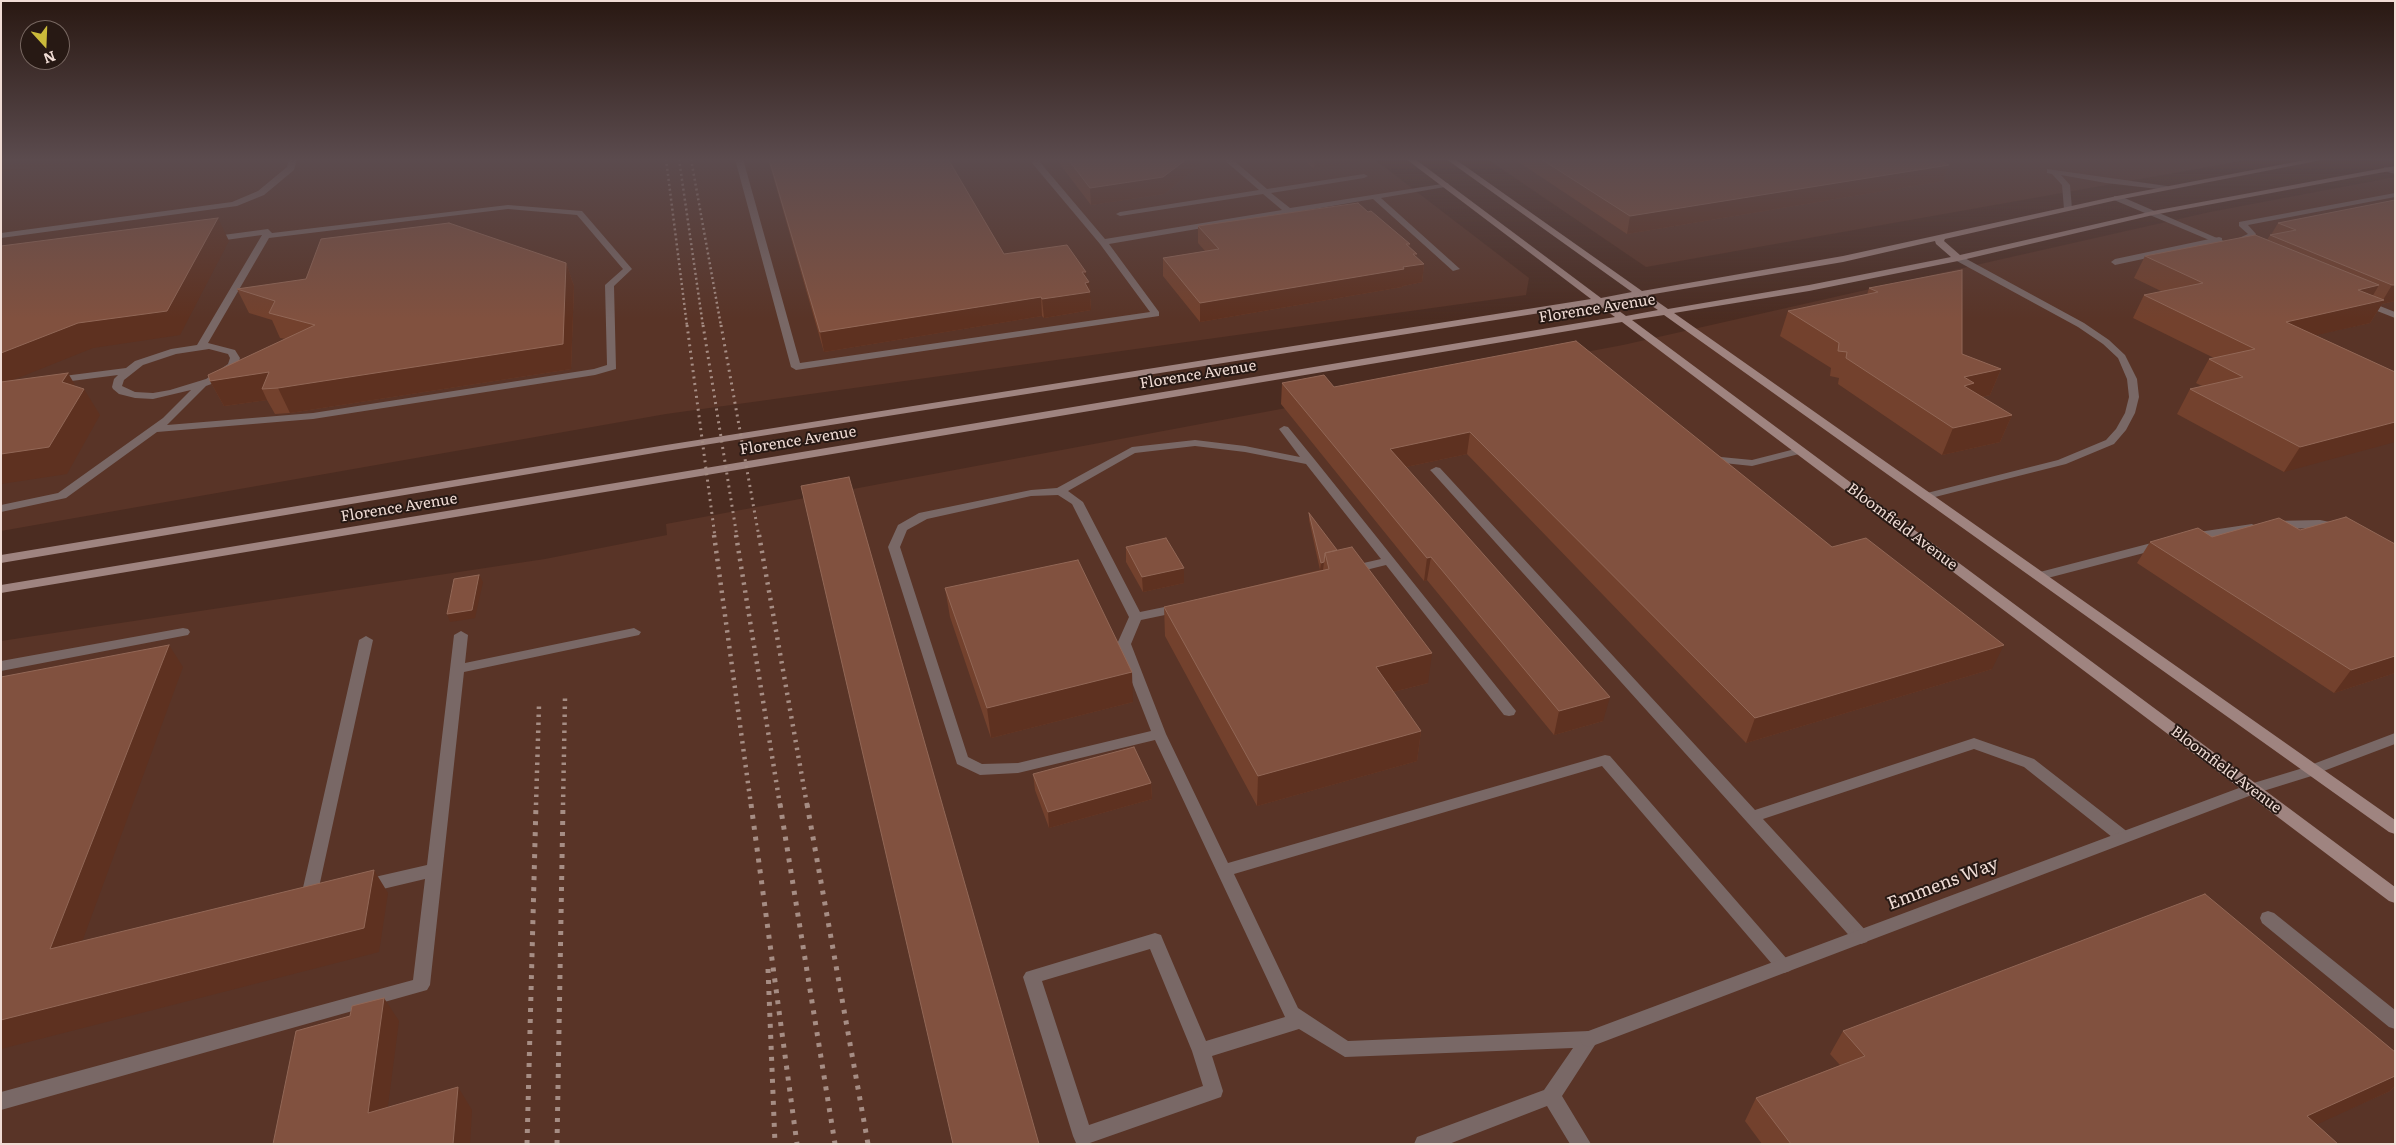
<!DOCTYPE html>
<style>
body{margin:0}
#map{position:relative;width:2396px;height:1145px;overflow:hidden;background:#4b2c21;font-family:Literata,serif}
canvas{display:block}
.frame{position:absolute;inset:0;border:2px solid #f0dcd5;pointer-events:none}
.north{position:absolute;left:20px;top:20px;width:50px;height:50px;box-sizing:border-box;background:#271914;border:1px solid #776761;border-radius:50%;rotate:160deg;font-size:14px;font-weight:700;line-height:20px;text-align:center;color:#f0dcd5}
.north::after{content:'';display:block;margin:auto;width:18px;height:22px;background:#caba3a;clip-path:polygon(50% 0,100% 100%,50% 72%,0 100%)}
</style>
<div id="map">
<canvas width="2396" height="1145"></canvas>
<div class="frame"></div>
<div class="north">N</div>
</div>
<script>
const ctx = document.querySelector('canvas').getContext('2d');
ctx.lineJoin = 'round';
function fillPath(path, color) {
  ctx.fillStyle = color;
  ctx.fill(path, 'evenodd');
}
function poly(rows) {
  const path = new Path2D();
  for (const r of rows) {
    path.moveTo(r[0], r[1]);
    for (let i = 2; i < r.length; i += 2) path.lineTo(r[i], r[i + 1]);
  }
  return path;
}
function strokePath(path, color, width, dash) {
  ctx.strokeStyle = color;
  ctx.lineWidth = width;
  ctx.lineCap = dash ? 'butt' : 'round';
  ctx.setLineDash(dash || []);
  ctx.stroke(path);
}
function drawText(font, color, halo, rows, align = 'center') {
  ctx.font = font + ' Literata,serif';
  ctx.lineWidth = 4;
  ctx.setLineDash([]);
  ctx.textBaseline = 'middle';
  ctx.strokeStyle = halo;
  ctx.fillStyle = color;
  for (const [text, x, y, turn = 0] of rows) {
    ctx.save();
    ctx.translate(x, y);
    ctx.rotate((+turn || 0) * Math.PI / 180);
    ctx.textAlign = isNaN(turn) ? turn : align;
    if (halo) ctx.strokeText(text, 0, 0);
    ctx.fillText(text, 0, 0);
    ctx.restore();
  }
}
fillPath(poly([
 [1,159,1374,159,1529,278,1526,295,666,414,1,531],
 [1487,159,2253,159,1646,267],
 [2395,177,2395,1144,1,1144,1,641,545,559,667,535,666,524,1623,345,2210,212]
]), '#593427');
fillPath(poly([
 [289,159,297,159,294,170,264,195,237,206,1,238,1,233,232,202,258,191,287,167,289,159],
 [735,159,743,159,800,363,1150,312,1100,244,1032,163,1033,159,1042,159,1039,161,1105,239,1282,210,1263,194,1120,216,1116,214,1120,212,1259,190,1223,159,1232,159,1267,189,1364,174,1368,176,1364,178,1271,193,1290,208,1448,183,1449,185,1445,187,1381,198,1460,269,1453,271,1373,199,1109,244,1159,312,1159,316,796,370,791,367,735,159],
 [2384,167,2395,169,2395,174,2384,171,2384,167],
 [2047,169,2167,186,2171,188,2167,190,2106,183,2061,175,2070,185,2072,209,2068,211,2064,209,2062,185,2052,174,2047,173,2047,169],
 [2395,193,2395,197,2248,225,2256,234,2253,240,2236,244,2232,241,2248,234,2239,226,2239,222,2395,193],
 [508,205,582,211,632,269,614,286,616,369,595,375,313,419,157,432,66,498,1,512,1,505,58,493,163,418,191,390,153,399,135,398,119,394,113,389,112,387,114,379,118,375,56,383,51,380,56,377,126,368,135,361,171,349,197,345,262,235,211,242,208,241,208,237,268,229,272,233,508,205],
 [508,209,577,215,623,269,605,285,607,365,594,369,313,413,167,425,206,386,214,383,238,365,240,358,235,350,208,343,269,238,508,209],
 [209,349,228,354,230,358,228,364,206,379,170,390,153,393,135,392,122,386,124,380,143,365,176,354,209,349],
 [2219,237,2222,238,2222,242,2115,265,2111,262,2115,259,2219,237],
 [1955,256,1961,256,2084,323,2109,340,2125,355,2137,379,2139,397,2135,413,2126,430,2114,444,2066,464,1927,499,1923,498,1921,496,1923,494,2058,460,2106,440,2116,429,2125,413,2129,397,2127,379,2118,358,2103,344,2078,327,1955,260,1955,256],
 [1284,426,1288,427,1315,460,1516,711,1514,715,1509,716,1504,715,1386,565,1350,574,1346,573,1344,570,1346,567,1381,559,1306,464,1245,452,1195,446,1135,453,1068,491,1083,502,1140,612,1179,604,1185,608,1184,611,1141,620,1131,644,1166,734,1228,863,1605,755,1610,756,1793,966,1790,971,1784,973,1778,971,1602,766,1234,874,1298,1008,1348,1041,1589,1031,1595,1033,1598,1039,1595,1045,1562,1096,1591,1144,1570,1144,1547,1106,1449,1144,1414,1144,1417,1137,1544,1090,1573,1048,1345,1057,1299,1029,1212,1056,1223,1091,1221,1097,1087,1144,1076,1143,1073,1136,1023,977,1026,972,1155,933,1161,935,1163,940,1206,1041,1285,1017,1155,740,1018,773,980,775,957,764,888,547,898,525,919,513,1031,490,1057,488,1132,447,1195,440,1245,446,1300,457,1279,429,1284,426],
 [1058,495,1072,504,1129,617,1117,644,1151,731,1018,763,982,764,968,757,900,547,907,530,927,519,1031,496,1058,495],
 [1150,949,1192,1051,1203,1086,1089,1125,1042,981,1150,949],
 [1799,448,1803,449,1805,451,1803,453,1752,466,1714,462,1705,454,1711,451,1721,457,1752,460,1799,448],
 [1436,467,1440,468,1755,810,1974,738,2034,759,2129,833,2131,837,2129,841,2123,843,2117,841,2024,767,1974,749,1763,819,1867,932,1869,937,1867,942,1861,944,1855,942,1432,472,1430,470,1436,467],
 [2320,520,2340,524,2342,527,2336,531,2320,528,2274,529,2268,525,2274,521,2320,520],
 [2252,524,2258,528,2256,531,2192,541,2186,537,2192,533,2252,524],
 [2163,540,2167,541,2169,544,2167,547,2040,580,2034,576,2036,573,2163,540],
 [183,628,188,629,190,632,188,635,1,671,1,661,183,628],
 [634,628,641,632,639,635,464,672,430,985,427,990,1,1110,1,1092,413,980,425,879,366,893,360,891,358,886,360,881,366,879,427,865,454,635,461,631,468,635,465,663,634,628],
 [366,636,373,640,316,901,314,906,308,908,302,906,300,901,359,640,366,636],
 [2395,733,2395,744,2313,775,2308,774,2306,770,2308,766,2395,733],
 [2268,911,2274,913,2395,1010,2395,1029,2389,1027,2262,923,2260,918,2262,913,2268,911]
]), '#796866');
fillPath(poly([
 [2114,196,2120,196,2240,248,2233,250,2114,200,2114,196],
 [2365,300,2395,312,2395,318,2362,305,2360,303,2365,300],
 [2313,765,2318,766,2320,770,2318,774,2257,793,1595,1045,1589,1047,1583,1045,1580,1039,1583,1033,2247,785,2313,765]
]), '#796866');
fillPath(poly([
 [1406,159,1415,159,1601,298,1632,292,1446,159,1455,159,1642,291,1843,256,2117,196,2310,159,2327,159,2117,200,1945,239,1944,241,1960,255,2153,211,2395,166,2395,170,2153,215,1958,261,1809,291,1674,313,2395,820,2395,834,2389,832,1664,315,1632,320,2395,887,2395,903,2389,901,1622,322,1,593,1,585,1615,317,1597,304,666,451,1,563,1,555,666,445,1591,299,1406,159],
 [1935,241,1936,244,1951,257,1809,285,1668,309,1648,295,1843,262,1935,241],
 [1638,297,1658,310,1626,316,1607,302,1638,297]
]), '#9f8480');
strokePath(poly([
 [666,159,687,326],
 [679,159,703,326],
 [691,159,721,326]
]), '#a68d84', 2.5, [2, 3]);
strokePath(poly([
 [687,325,715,537],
 [703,325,737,537],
 [721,325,759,537]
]), '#a68d84', 3, [2, 4.5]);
strokePath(poly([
 [714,535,751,805],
 [736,535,780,805],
 [759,535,807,805],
 [536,805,539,705],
 [563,805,565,698]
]), '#a68d84', 4.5, [2.5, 5.5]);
strokePath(poly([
 [751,804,797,1144],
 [780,804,835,1144],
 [807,804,868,1144],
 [768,969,775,1144],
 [527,1144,536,804],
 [557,1144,563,804]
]), '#a68d84', 5, [4, 7]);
fillPath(poly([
 [768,159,966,159,950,161,1004,254,1086,278,1089,282,1091,310,1044,318,1042,316,824,352],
 [1056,159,1208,159,1164,194,1091,205],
 [1255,159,1297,159,1273,162],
 [1303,159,1360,159,1360,163,1314,169],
 [1514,159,1937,159,1943,181,1627,234],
 [2395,200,2395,301,2382,304,2370,323,2315,335,2395,372,2284,472,2177,414,2190,389,2202,386,2196,383,2209,359,2214,358,2133,318,2144,295,2163,292,2134,278,2145,256,2267,240,2270,235,2271,235,2278,223],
 [1198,226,1410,244,1409,247,1417,254,1416,257,1424,264,1422,282,1403,286,1402,287,1200,322,1163,276,1163,258,1205,251,1198,243],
 [566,263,574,286,571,369,290,413,275,414,267,400,224,406,210,381,286,339,280,338,272,320,249,313,237,289],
 [1962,270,1962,354,2001,369,1990,395,1982,397,2012,415,2000,442,1942,455,1838,384,1839,378,1830,376,1831,368,1780,336,1788,311,1867,295,1869,288],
 [1282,383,1334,387,1832,547,1992,669,1746,743,1467,454,1406,467,1603,721,1554,735,1427,580,1424,581,1281,404],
 [1309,513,1428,683,1393,692,1421,731,1417,761,1257,806,1165,636,1164,607,1320,570,1309,520],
 [2150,542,2395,673,2334,693,2137,563],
 [1126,547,1184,568,1184,583,1143,592,1126,562],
 [945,588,1133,702,991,738,950,617],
 [1033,774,1151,783,1152,799,1049,828,1035,790],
 [1843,1031,2395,1052,2395,1086,2390,1091,2316,1124,2338,1144,1762,1144,1745,1121,1756,1098,1840,1065,1830,1054]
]), '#73412d');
fillPath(poly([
 [1,159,117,159,1,172],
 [942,159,966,159,943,162],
 [1187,159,1208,159,1164,194,1091,205,1090,188],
 [1273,159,1297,159,1273,162],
 [1315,159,1360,159,1360,163,1314,169],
 [1949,165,1943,181,1627,234,1630,216],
 [218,218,229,241,180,335,93,348,8,382,1,383,1,353],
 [1417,254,1415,265,1424,264,1422,282,1403,286,1402,287,1200,322,1200,303],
 [566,263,574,286,571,369,290,413,278,388],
 [1082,272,1086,272,1087,283,1089,282,1091,310,1044,318,1042,299],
 [2379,285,2368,304,2383,300,2392,285,2395,285,2395,301,2382,304,2370,323,2273,345,2286,322,2358,290],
 [1041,297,1042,316,824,352,820,332],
 [2001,369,1990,395,1967,400,1963,409,1964,377],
 [269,372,262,389,267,400,224,406,210,381],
 [68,373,81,395,84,389,100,415,67,474,1,484,1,454,62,382],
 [2012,415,2000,442,1942,455,1953,428],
 [2395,422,2395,442,2284,472,2300,447],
 [1470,432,1467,454,1387,471,1390,449],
 [1431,557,1427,580,1424,581,1427,558],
 [1324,562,1323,570,1320,570,1321,563],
 [1184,568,1184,583,1143,592,1142,577],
 [479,575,483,582,475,618,450,622,447,614],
 [169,645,183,667,71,972,50,949],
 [2004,645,1992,669,1746,743,1755,718],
 [1432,653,1428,683,1373,697,1376,667],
 [2395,656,2395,673,2334,693,2351,670],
 [1132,672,1133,702,991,738,987,708],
 [1610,697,1603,721,1554,735,1559,711],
 [1421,731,1417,761,1257,806,1258,776],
 [1151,783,1152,799,1049,828,1048,812],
 [374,870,388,893,379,952,1,1049,1,1020],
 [384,998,399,1021,384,1136,368,1113],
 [2395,1076,2395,1086,2390,1091,2285,1139,2307,1116],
 [458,1087,472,1110,470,1144,453,1144]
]), '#5e3120');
const building = poly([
 [769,159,948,159,1004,254,1067,245,1086,272,1082,272,1089,282,1085,283,1090,292,1042,299,1041,297,820,332,769,159],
 [1068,159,1187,159,1163,177,1090,188,1068,159],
 [1541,159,1937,159,1949,165,1630,216,1541,159],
 [2395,200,2395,285,2392,285,2270,235,2296,230,2278,223,2395,200],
 [1358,203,1368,212,1371,211,1410,244,1406,244,1417,254,1413,254,1424,264,1403,267,1404,269,1200,303,1163,258,1219,249,1198,226,1358,203],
 [218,218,167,311,78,323,1,353,1,246,218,218],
 [449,223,566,263,563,344,278,388,262,389,269,372,210,381,208,375,315,325,269,313,275,301,237,289,306,279,321,239,449,223],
 [2255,235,2379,285,2358,290,2384,300,2286,322,2395,372,2395,422,2300,447,2190,389,2243,377,2209,359,2255,349,2144,295,2203,283,2145,256,2255,235],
 [1962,270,1962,354,2001,369,1964,377,1974,383,1964,386,2012,415,1953,428,1846,358,1847,352,1838,351,1839,343,1788,311,1878,292,1869,288,1962,270],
 [1576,341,1832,547,1866,538,2004,645,1755,718,1470,432,1390,449,1610,697,1559,711,1431,557,1427,558,1282,383,1324,375,1334,387,1576,341],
 [68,373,62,382,84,389,49,447,1,454,1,382,68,373],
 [849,477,1039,1144,953,1144,801,486,849,477],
 [1309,513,1337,550,1325,553,1324,562,1321,563,1309,513],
 [2346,517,2395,544,2395,656,2351,670,2150,542,2198,528,2212,537,2279,518,2300,530,2346,517],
 [1166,538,1184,568,1142,577,1126,547,1166,538],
 [1352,547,1432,653,1376,667,1421,731,1258,776,1164,607,1329,569,1325,553,1352,547],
 [1078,560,1132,672,987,708,945,588,1078,560],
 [479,575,472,610,447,614,454,579,479,575],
 [169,645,50,949,374,870,364,928,1,1020,1,677,169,645],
 [1134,747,1151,783,1048,812,1033,774,1134,747],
 [2205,894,2395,1052,2395,1076,2307,1116,2338,1144,1791,1144,1756,1098,1865,1056,1843,1031,2205,894],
 [384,998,368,1113,458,1087,453,1144,273,1144,296,1031,350,1016,352,1006,384,998]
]);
fillPath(building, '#81513f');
strokePath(building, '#926756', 1);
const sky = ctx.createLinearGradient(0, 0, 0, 319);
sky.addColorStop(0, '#291812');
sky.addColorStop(0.5, '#5b4b4e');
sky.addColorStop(1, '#5b4b4e00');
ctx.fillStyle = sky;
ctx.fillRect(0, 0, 2396, 319);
drawText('15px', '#f0dcd5', '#271914', [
 ["Florence Avenue",1597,309,-9],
 ["Florence Avenue",1198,375,-9],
 ["Florence Avenue",798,441,-9],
 ["Florence Avenue",399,508,-9],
 ["Bloomfield Avenue",1902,527,37],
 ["Bloomfield Avenue",2226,770,37]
]);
drawText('18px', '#f0dcd5', '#271914', [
 ["Emmens Way",1943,884,-21]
]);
</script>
